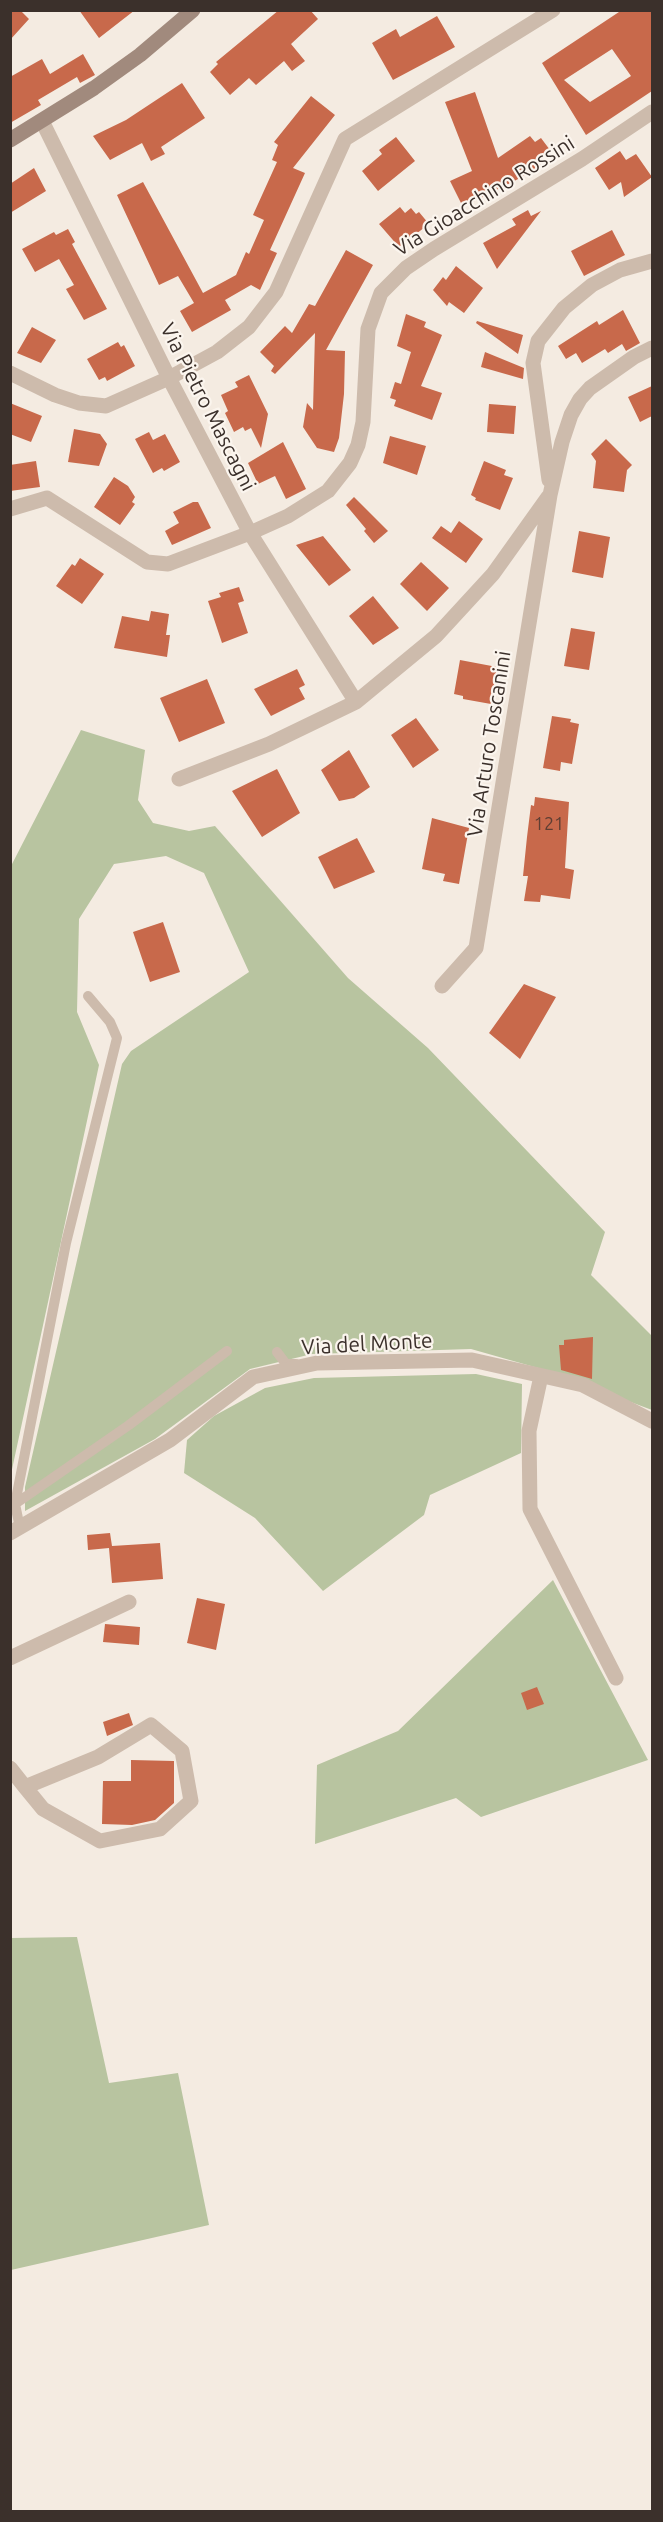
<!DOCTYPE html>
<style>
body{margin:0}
#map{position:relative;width:663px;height:2522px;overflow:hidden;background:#f4ebe1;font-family:Ubuntu,sans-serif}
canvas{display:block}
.frame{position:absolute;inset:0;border:12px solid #3b302b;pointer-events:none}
</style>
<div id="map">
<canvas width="663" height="2522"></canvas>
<div class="frame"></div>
</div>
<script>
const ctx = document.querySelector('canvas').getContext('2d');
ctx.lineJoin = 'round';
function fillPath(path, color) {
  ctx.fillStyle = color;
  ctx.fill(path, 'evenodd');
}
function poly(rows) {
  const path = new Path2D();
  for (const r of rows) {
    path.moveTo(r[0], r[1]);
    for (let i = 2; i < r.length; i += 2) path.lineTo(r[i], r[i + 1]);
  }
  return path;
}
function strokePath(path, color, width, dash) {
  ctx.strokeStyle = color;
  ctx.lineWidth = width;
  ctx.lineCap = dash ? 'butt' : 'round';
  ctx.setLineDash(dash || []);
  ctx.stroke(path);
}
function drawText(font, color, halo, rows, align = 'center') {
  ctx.font = font + ' Ubuntu,sans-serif';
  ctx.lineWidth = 4.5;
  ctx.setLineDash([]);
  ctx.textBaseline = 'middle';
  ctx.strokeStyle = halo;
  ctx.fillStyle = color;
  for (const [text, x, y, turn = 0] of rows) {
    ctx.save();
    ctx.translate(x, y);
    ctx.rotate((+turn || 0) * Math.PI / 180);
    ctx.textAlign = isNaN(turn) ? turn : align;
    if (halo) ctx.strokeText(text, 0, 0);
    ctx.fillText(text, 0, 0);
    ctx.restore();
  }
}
fillPath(poly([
 [81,730,145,750,138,800,153,823,189,831,215,826,348,978,428,1048,605,1232,591,1275,652,1336,652,1410,545,1370,471,1349,312,1354,250,1369,155,1439,25,1511,25,1487,122,1064,131,1051,249,972,204,873,166,856,114,864,79,919,77,1012,99,1065,11,1474,11,866],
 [476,1374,522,1384,521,1453,430,1495,424,1515,323,1591,255,1518,184,1473,187,1440,214,1416,265,1388,314,1378],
 [553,1580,648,1760,481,1817,456,1798,315,1844,317,1765,398,1731],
 [77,1937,109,2083,178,2073,209,2225,11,2270,11,1938]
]), '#b8c4a0');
fillPath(poly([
 [10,10,20,10,29,19,10,40],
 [79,10,135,10,99,38],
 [279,10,310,10,318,19,291,44,305,61,292,71,284,61,256,85,249,78,230,95,210,72,218,64,216,62],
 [622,10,652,10,652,91,586,135,542,63],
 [612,49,631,76,590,102,564,80],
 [437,16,455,47,393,80,372,43,396,29,400,37],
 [83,54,95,75,80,83,77,77,38,100,41,105,10,123,10,77,42,59,50,74],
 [182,83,205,118,161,147,165,154,151,161,142,143,110,160,93,136,126,120],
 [475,92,498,158,530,136,535,142,541,138,550,150,538,158,542,164,524,176,463,207,450,181,472,171,445,102],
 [311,96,335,115,293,168,305,173,270,250,277,253,260,290,251,285,225,300,231,310,192,332,180,311,194,303,178,276,159,285,117,195,143,182,203,293,236,275,246,252,249,254,264,220,253,215,277,162,272,160,278,145,274,142],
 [396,137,415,161,378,191,362,171,382,154,379,150],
 [620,151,626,160,636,154,652,177,624,197,621,182,609,190,595,168],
 [34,168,46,191,10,213,10,184],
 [400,207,405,213,411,208,416,214,419,212,429,224,399,247,379,224],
 [528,210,531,216,541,211,497,269,483,243,516,225,512,219],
 [68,229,75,242,72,244,107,309,84,320,66,289,74,285,59,259,35,272,22,249,54,232,56,235],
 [612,230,625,255,584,276,571,251],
 [346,250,373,265,326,350,345,351,344,394,339,438,334,452,317,448,303,427,307,403,313,410,315,333,275,374,271,371,274,366,260,352,285,326,292,333,309,304,315,306],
 [456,266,483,288,464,313,449,302,447,306,433,290,443,277,446,280],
 [623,310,640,343,626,351,622,344,608,353,605,349,582,363,576,353,566,359,558,346,597,321,599,325],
 [406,314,426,322,424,327,442,335,421,386,442,393,432,420,394,406,396,400,390,398,395,382,401,384,411,352,397,346],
 [477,321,523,335,518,354,476,323],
 [32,327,56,340,41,363,17,353],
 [118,342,121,347,124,345,135,366,107,381,105,377,99,380,87,359],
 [485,352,524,368,523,379,481,367],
 [249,375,268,414,261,448,251,428,245,431,243,427,234,432,225,413,228,411,221,395,238,387,235,382],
 [652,386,652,416,640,422,628,397],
 [10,403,42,416,31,442,10,434],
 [489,404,516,406,514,434,487,432],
 [74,429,100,434,107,444,99,466,68,462],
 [149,432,153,440,165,434,180,462,164,471,162,468,153,473,135,439],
 [390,436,426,446,417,475,383,463],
 [606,439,632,465,627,470,624,492,593,488,596,461,591,454],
 [283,442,306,489,286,499,275,476,258,484,248,463],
 [36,461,40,487,10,491,10,465],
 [484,461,506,470,504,475,513,478,500,510,475,500,476,498,471,495],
 [114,477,128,486,135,497,132,502,135,504,120,525,94,507],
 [354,497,388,531,374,543,364,531,366,529,346,505],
 [193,502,198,502,211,528,172,545,165,531,179,523,173,512],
 [459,521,483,539,466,563,432,538,441,526,451,533],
 [579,531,610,537,603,578,572,572],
 [323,536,351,570,329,586,296,545],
 [80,558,104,574,82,604,56,586,72,564,75,566],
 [421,562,449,588,427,611,400,584],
 [239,587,244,601,238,603,248,633,222,643,208,601,221,597,219,593],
 [373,596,399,628,373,645,349,616],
 [151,611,169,614,166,635,170,635,167,657,114,648,122,616,149,621],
 [571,628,595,632,589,670,564,666],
 [460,660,497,667,491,704,463,699,463,696,454,694],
 [297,669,305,685,299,688,305,699,271,716,254,689],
 [207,679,225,723,179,742,160,698],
 [552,716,571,719,570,722,579,724,572,764,561,762,560,771,543,768],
 [416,718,439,750,413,768,391,735],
 [349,750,370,787,354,798,339,801,321,770],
 [277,769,300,813,262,837,232,791],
 [535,797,569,802,565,868,574,870,570,899,541,895,540,902,524,901,528,876,523,876,527,837,531,805,534,806],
 [432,818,469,828,459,884,443,881,445,874,422,869],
 [357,838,375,872,334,889,318,857],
 [163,922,180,972,150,982,133,932],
 [524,984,556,997,520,1059,489,1033],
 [593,1337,592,1379,561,1370,559,1345,564,1345,564,1340],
 [110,1533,112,1546,160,1543,163,1579,112,1583,109,1548,88,1550,87,1535],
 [197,1598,225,1604,216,1650,187,1643],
 [105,1624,140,1627,139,1645,103,1642],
 [537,1687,544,1704,527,1710,521,1693],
 [129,1713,133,1725,107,1736,103,1722],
 [131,1760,174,1761,174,1803,155,1820,132,1825,102,1824,103,1781,131,1781]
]), '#c8694b');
strokePath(poly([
 [277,1352,286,1364,296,1364],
 [15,1504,66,1243,117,1038,110,1022,88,996],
 [20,1528,15,1504,129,1425,227,1351]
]), '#cdbbac', 10);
strokePath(poly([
 [42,121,169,378,250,533,356,702],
 [10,373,55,395,79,403,106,406,169,378,217,352,249,327,276,292,345,139,553,10],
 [549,480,533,363,538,341,564,308,592,285,620,270,652,261],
 [10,509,47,498,147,562,168,564,250,533,288,516,328,491,350,463,358,445,363,422,368,329,381,293,406,268,434,249,582,159,652,112],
 [179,779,269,744,356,702,436,636,493,574,548,497],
 [442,986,476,948,550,495,562,442,571,415,580,399,590,388,634,357,652,348],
 [541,1376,529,1431,530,1509,616,1678],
 [10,1533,170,1440,253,1377,317,1363,472,1360,583,1385,652,1421],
 [10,1658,129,1602],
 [10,1768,25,1787,43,1809,100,1841,160,1829,191,1801,182,1751,151,1725,98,1757,25,1787]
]), '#cdbbac', 15);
strokePath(poly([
 [10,140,94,88,140,55,193,10]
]), '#a18a7d', 15);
drawText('18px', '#5e3e33', null, [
 ["121",549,824]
]);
drawText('21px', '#3b302b', '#fbf5ee', [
 ["Via Gioacchino Rossini",484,196,-32],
 ["Via Pietro Mascagni",208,407,63],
 ["Via Arturo Toscanini",489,744,-81],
 ["Via del Monte",367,1344,-3]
]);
</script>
